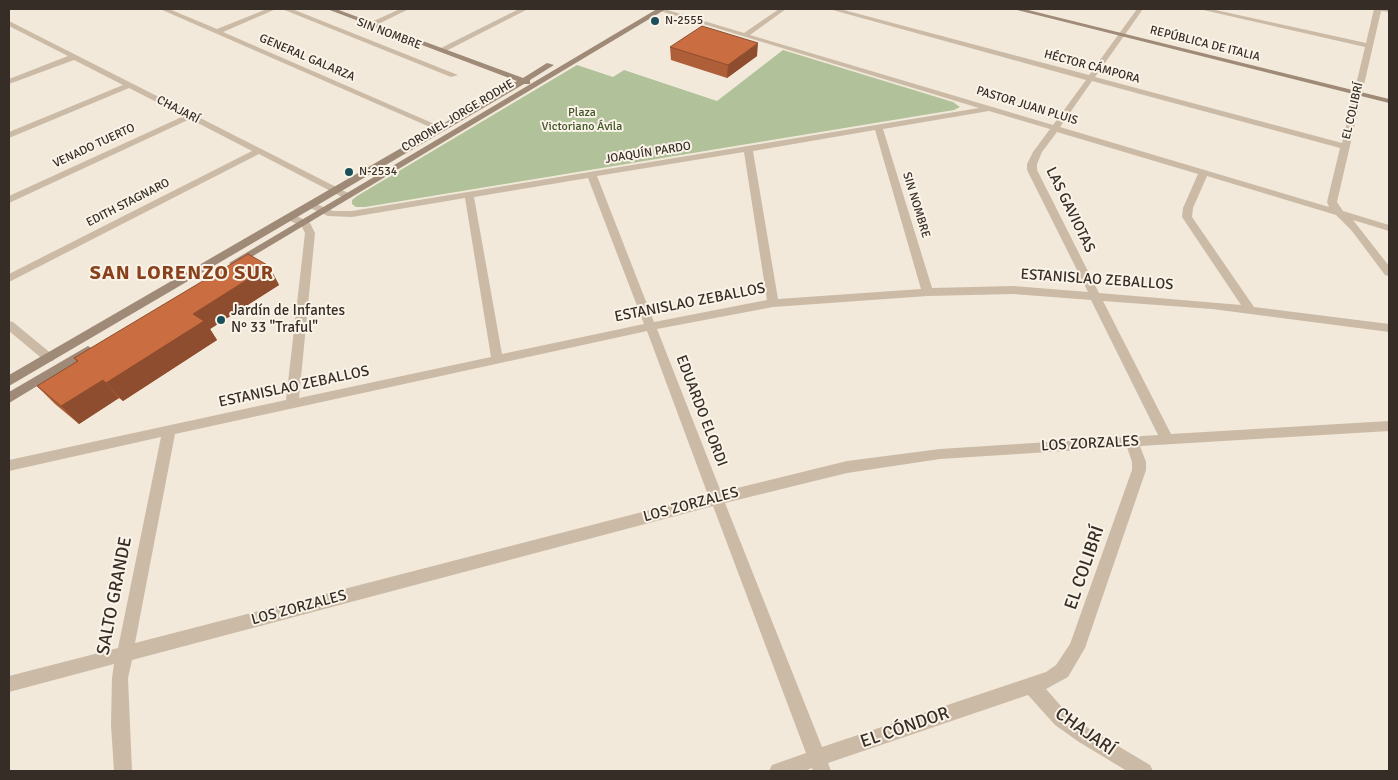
<!DOCTYPE html>
<meta charset="utf-8">
<style>
body{margin:0}
#map{position:relative;width:1398px;height:780px;overflow:hidden;background:#f2e9da;font-family:Signika,sans-serif}
canvas{display:block}
.frame{position:absolute;inset:0;border:10px solid #372d27;pointer-events:none}
</style>
<div id="map">
<canvas width="1398" height="780"></canvas>
<div class="frame"></div>
</div>
<script>
const ctx = document.querySelector('canvas').getContext('2d');
ctx.lineJoin = 'round';
function fillPath(path, color) {
  ctx.fillStyle = color;
  ctx.fill(path, 'evenodd');
}
function poly(rows) {
  const path = new Path2D();
  for (const r of rows) {
    path.moveTo(r[0], r[1]);
    for (let i = 2; i < r.length; i += 2) path.lineTo(r[i], r[i + 1]);
  }
  return path;
}
function strokePath(path, color, width, dash) {
  ctx.strokeStyle = color;
  ctx.lineWidth = width;
  ctx.lineCap = dash ? 'butt' : 'round';
  ctx.setLineDash(dash || []);
  ctx.stroke(path);
}
function drawText(font, color, halo, rows, align = 'center') {
  ctx.font = font + ' Signika,sans-serif';
  ctx.lineWidth = 4;
  ctx.setLineDash([]);
  ctx.textBaseline = 'middle';
  ctx.strokeStyle = halo;
  ctx.fillStyle = color;
  for (const [text, x, y, turn = 0] of rows) {
    ctx.save();
    ctx.translate(x, y);
    ctx.rotate((+turn || 0) * Math.PI / 180);
    ctx.textAlign = isNaN(turn) ? turn : align;
    if (halo) ctx.strokeText(text, 0, 0);
    ctx.fillText(text, 0, 0);
    ctx.restore();
  }
}
fillPath(poly([
 [783,50,953,102,960,107,954,110,365,207,356,207,352,204,352,200,357,196,577,65,613,77,624,70,717,101]
]), '#b1c29a');
fillPath(poly([
 [160,9,169,9,217,29,267,9,276,9,223,32,446,129,439,131,160,9],
 [282,9,292,9,458,75,451,77,282,9],
 [400,9,409,9,374,26,367,24,400,9],
 [519,9,528,9,444,52,437,50,519,9],
 [654,9,664,9,744,33,779,9,786,9,750,35,1053,125,1086,80,829,9,840,9,1089,75,1137,9,1143,9,1095,77,1342,143,1365,47,1199,9,1211,9,1366,43,1374,9,1389,9,1389,12,1381,11,1337,202,1343,211,1389,225,1389,231,1353,220,1389,266,1389,276,1385,275,1352,231,1336,215,1207,176,1193,208,1192,217,1254,307,1389,324,1389,332,1212,309,1103,301,1171,434,1389,421,1389,431,1140,446,1146,462,1146,470,1085,648,1068,677,1046,689,1067,713,1091,730,1150,765,1153,771,1127,771,1079,742,1055,725,1028,695,828,763,831,771,813,771,812,768,804,771,769,771,772,765,806,753,713,506,132,660,128,678,132,771,114,771,111,725,112,678,114,664,9,692,9,676,118,648,161,437,9,471,9,460,286,400,305,233,302,227,287,219,287,215,295,215,310,223,315,233,299,398,491,357,465,198,352,217,328,216,308,207,308,203,314,203,333,211,352,211,979,108,654,9],
 [1092,81,1340,148,1327,202,1329,207,1060,127,1092,81],
 [989,111,1050,129,1033,152,1027,164,1027,170,1088,292,1013,286,932,288,883,129,989,111],
 [875,130,921,289,778,299,753,151,875,130],
 [1057,132,1198,174,1183,208,1182,217,1241,305,1099,293,1037,170,1037,164,1042,152,1057,132],
 [744,152,767,300,654,322,597,176,744,152],
 [588,178,644,324,502,354,474,197,588,178],
 [1013,294,1091,300,1158,435,940,449,847,461,721,492,657,329,773,307,928,296,1013,294],
 [647,331,708,495,135,643,175,434,647,331],
 [1127,447,1132,462,1132,470,1070,644,1056,665,1046,672,822,747,725,503,847,473,940,459,1127,447],
 [9,21,350,194,352,196,350,198,344,198,259,154,9,282,9,274,252,151,190,119,9,203,9,196,184,116,129,88,9,138,9,132,123,85,74,60,9,84,9,79,68,56,9,26,9,21],
 [9,321,13,322,53,355,55,358,53,361,45,361,9,331,9,321]
]), '#cbbaa6');
fillPath(poly([
 [327,9,336,9,523,78,547,63,554,65,530,80,530,84,524,84,9,386,9,375,517,81,327,9],
 [657,9,666,9,238,265,234,266,229,263,657,9],
 [1013,9,1024,9,1389,99,1389,103,1013,9],
 [88,346,94,350,92,353,9,403,9,392,88,346]
]), '#9f8977');
fillPath(poly([
 [670,47,757,56,727,78,671,60],
 [269,266,279,285,210,329,217,340,123,401,119,398,79,424,55,404,37,386,77,362,74,358]
]), '#ae5f38');
fillPath(poly([
 [758,43,757,56,727,78,728,65],
 [269,266,279,285,210,329,217,340,123,401,106,383,193,314],
 [103,380,119,398,79,424,61,406]
]), '#8d4d2e');
const building = poly([
 [702,26,758,43,728,65,670,47,702,26],
 [248,254,269,266,193,314,204,321,106,383,103,380,61,406,37,386,78,361,74,358,248,254]
]);
fillPath(building, '#ca6e41');
strokePath(building, '#8d4d2e', 1);
for (const [x, y, r, color] of [
 [655,21,5,"#1b505a"],
 [349,172,5,"#1b505a"],
 [221,320,5,"#1b505a"]
]) {
  const dot = new Path2D();
  dot.arc(x, y, r, 0, 2 * Math.PI);
  ctx.fillStyle = color;
  ctx.fill(dot);
  strokePath(dot, '#faf3e7', 2);
}
drawText('12px', '#372d27', '#faf3e7', [
 ["N-2555",665,21],
 ["N-2534",359,172]
], 'left');
drawText('12px', '#372d27', '#faf3e7', [
 ["SIN NOMBRE",389,34,21],
 ["REPÚBLICA DE ITALIA",1205,44,14],
 ["GENERAL GALARZA",307,58,23],
 ["HÉCTOR CÁMPORA",1092,67,15],
 ["PASTOR JUAN PLUIS",1027,106,17],
 ["CHAJARÍ",178,110,27],
 ["EL COLIBRÍ",1353,111,-77],
 ["CORONEL JORGE RODHE",458,116,-31],
 ["VENADO TUERTO",94,146,-25],
 ["JOAQUÍN PARDO",648,153,-9],
 ["EDITH STAGNARO",128,203,-27],
 ["SIN NOMBRE",916,205,73]
]);
drawText('12px', '#42562a', '#faf3e7', [
 ["Plaza",582,113],
 ["Victoriano Ávila",582,127]
]);
drawText('15px', '#372d27', '#faf3e7', [
 ["LAS GAVIOTAS",1070,210,64],
 ["ESTANISLAO ZEBALLOS",1097,280,4],
 ["ESTANISLAO ZEBALLOS",690,303,-11],
 ["ESTANISLAO ZEBALLOS",294,387,-12],
 ["EDUARDO ELORDI",701,411,69],
 ["LOS ZORZALES",1090,444,-3],
 ["LOS ZORZALES",691,505,-15],
 ["LOS ZORZALES",299,608,-15]
]);
drawText('15px', '#372d27', '#faf3e7', [
 ["Jardín de Infantes",231,311],
 ["N° 33 \"Traful\"",231,328]
], 'left');
drawText('18px', '#372d27', '#faf3e7', [
 ["EL COLIBRÍ",1085,568,-71],
 ["SALTO GRANDE",115,596,-79],
 ["EL CÓNDOR",905,728,-19],
 ["CHAJARÍ",1085,732,35]
]);
ctx.letterSpacing = '1px';
drawText('bold 20px', '#88401d', '#faf3e7', [
 ["SAN LORENZO SUR",182,274]
]);
ctx.letterSpacing = '0px';
</script>
